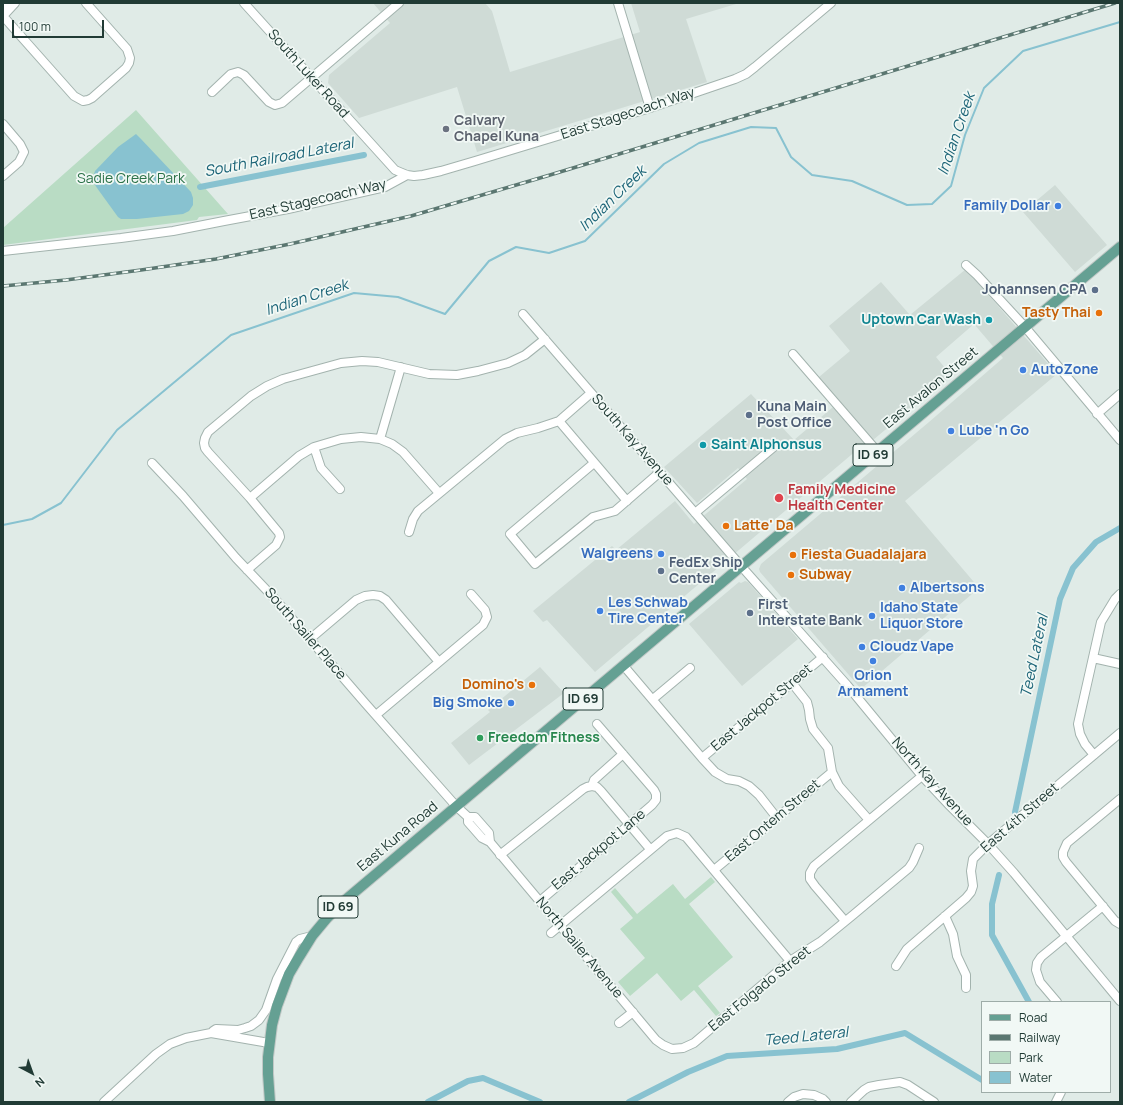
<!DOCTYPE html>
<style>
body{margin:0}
#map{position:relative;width:1123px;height:1105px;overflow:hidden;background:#e0ebe7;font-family:Manrope,sans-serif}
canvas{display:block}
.frame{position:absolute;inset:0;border:4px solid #213b35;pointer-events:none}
.legend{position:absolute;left:981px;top:1001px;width:130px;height:92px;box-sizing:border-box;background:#f1f8f5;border:1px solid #9eaca8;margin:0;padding:5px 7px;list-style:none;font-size:12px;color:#213b35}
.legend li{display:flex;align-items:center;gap:8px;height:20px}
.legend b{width:20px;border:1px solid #9eaca8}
.north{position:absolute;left:12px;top:1053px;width:40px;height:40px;-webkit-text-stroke:3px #f1f8f5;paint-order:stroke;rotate:139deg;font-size:11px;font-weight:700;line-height:16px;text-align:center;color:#213b35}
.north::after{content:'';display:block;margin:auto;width:14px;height:18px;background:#213b35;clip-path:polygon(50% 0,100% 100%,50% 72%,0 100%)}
.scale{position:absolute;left:12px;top:20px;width:92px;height:18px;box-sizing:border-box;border:2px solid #213b35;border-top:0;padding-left:5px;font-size:12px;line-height:14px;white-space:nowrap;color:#213b35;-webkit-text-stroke:3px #f1f8f5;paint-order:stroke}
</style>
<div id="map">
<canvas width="1123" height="1105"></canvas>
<div class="frame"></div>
<ul class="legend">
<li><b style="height:5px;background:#65a093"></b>Road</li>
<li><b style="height:5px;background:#5b7771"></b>Railway</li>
<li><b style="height:11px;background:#b9dcc4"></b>Park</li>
<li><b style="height:11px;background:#88c2d0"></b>Water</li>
</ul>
<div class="north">N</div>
<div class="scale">100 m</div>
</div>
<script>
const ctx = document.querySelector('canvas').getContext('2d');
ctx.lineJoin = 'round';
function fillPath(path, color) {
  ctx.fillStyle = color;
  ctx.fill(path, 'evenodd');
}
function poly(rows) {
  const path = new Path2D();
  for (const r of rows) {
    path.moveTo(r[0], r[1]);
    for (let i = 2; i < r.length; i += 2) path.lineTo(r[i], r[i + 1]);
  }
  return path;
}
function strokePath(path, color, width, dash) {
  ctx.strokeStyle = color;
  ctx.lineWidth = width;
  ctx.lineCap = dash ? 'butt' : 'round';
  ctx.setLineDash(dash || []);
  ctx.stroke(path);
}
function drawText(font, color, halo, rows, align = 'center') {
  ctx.font = font + ' Manrope,sans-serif';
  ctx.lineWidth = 3.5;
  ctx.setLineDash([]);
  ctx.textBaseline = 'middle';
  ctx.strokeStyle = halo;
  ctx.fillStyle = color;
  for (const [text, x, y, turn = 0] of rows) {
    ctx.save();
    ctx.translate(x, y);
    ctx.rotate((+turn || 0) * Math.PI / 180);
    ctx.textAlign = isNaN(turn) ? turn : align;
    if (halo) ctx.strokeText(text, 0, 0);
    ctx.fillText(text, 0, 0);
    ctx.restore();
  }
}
fillPath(poly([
 [373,3,485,3,492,11,510,72,640,32,631,3,734,3,736,4,686,19,707,82,477,152,457,87,359,118,328,83,329,75,390,23],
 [1055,185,1107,245,1075,272,1023,212],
 [966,269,1057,374,905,501,979,588,861,689,760,572,759,569,761,564,929,422,1003,358,974,324,936,357,951,375,873,440,819,377,850,351,829,326,881,282,910,315],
 [751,394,794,440,833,407,864,444,595,672,547,620,543,622,533,611,612,546,616,550,675,501,694,524,747,479,738,468,697,503,664,467],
 [745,581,748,582,798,639,742,686,689,624,739,582,741,583],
 [540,667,564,693,469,765,451,743,490,712,488,710]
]), '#cfdbd6');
fillPath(poly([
 [136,110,228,214,199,217,197,220,3,245,3,228],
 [711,877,715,882,689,904,733,957,698,986,720,1013,716,1016,694,990,681,1001,657,973,630,996,618,982,645,958,620,929,633,918,611,892,615,888,637,914,673,884,685,899]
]), '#b9dcc4');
fillPath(poly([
 [136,134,141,139,191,192,193,198,193,205,189,211,183,214,137,219,121,219,118,217,97,188,92,180,95,171,118,147]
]), '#88c2d0');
strokePath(poly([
 [3,525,32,519,61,503,117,430,231,335,354,293,398,297,445,314,489,261,516,247,549,253,585,241,664,164,699,143,751,127,776,128,791,157,812,175,852,181,907,205,932,204,951,186,965,135,984,88,1023,51,1120,22]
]), '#88c2d0', 2);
strokePath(poly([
 [200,187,364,155],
 [1015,812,1060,599,1073,568,1096,542,1120,528],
 [999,875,992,904,992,935,1029,1002],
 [428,1102,468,1081,483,1078,540,1102],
 [629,1102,688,1072,727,1056,837,1049,905,1033,982,1080]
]), '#88c2d0', 6);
const minor = poly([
 [244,3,395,170,407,175,414,176,423,175,441,171,475,161,650,108,735,79,746,74,755,67,831,3],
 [618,3,650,108],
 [3,5,5,3],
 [3,16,74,96,83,101,88,100,92,98,126,68,129,63,130,58,127,49,86,3],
 [3,16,15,3],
 [212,92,231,74,238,72,244,75,269,102,275,105,282,103,399,3],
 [3,124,20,144,24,152,19,162,3,176],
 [3,251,121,238,173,231,224,221,288,209,385,187,407,175],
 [966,265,977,275,1025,327,1120,440],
 [523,314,741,566,847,685,922,776,950,806,988,844,1014,873,1120,1001],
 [793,354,877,451],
 [1097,414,1120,394],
 [559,421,627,501],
 [380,439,401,367],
 [314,447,321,468,340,489],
 [152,463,183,496,236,558,275,599,365,703,456,806,468,817,468,822,482,838,490,842,489,833,475,817,468,817],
 [594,463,510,534,535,564,593,517,615,511,660,472],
 [250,498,299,456,314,447,341,439,361,437,380,439,392,444,403,452,439,493],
 [695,513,775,446],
 [409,532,413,519,418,511,505,439,517,433,538,428,559,421,591,393],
 [247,570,276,545,280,537,279,533,250,498,208,452,205,448,204,443,205,438,208,432,251,396,267,386,283,379,341,363,362,361,378,362,429,374,457,375,478,371,508,363,525,355,545,339],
 [310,639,356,600,365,596,373,595,380,596,386,600,439,662],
 [1093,658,1120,664],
 [623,665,702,758,715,772,727,779,739,781,749,786,759,795,777,818],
 [792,683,807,702,809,710,810,719,813,729,828,748,832,772,839,786,869,820],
 [653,699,690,668],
 [376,715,483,625,487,617,485,610,471,594],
 [1094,755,1085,744,1080,734,1078,724,1101,622,1115,599,1120,594],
 [702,758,823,657],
 [592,786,594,780,623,754],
 [1120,799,1067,843,1063,852,1063,857,1066,862,1115,921,1120,924],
 [490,842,656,1040,663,1045,672,1049,683,1048,694,1043,790,961,820,942,853,915,909,868,913,862,919,848],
 [500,855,583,789,587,787,592,786,597,787,601,791,650,849],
 [714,870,832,772],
 [540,901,652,805,656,800,656,794,654,790,597,724],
 [945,916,953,934,957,956,966,975,966,988],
 [845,921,815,886,810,879,810,873,814,866,922,776],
 [551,933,667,836,677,833,686,837,790,961],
 [896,966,907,949,966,898,971,892,973,886,971,871,973,859,988,844,1120,733],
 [1057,1002,1040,982,1036,970,1037,963,1041,957,1103,906],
 [619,1023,633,1012],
 [213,1031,216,1029,238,1030,245,1028,251,1026,259,1020,266,1010,277,979,296,942,300,939,312,936],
 [104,1102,156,1054,170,1044,186,1038,211,1033,269,1043],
 [788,1102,794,1097,803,1094,814,1095,823,1099,826,1102],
 [851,1102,864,1090,869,1087,879,1085,900,1082,908,1085,934,1102],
 [1056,1102,1061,1092]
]);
const major = poly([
 [270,1102,268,1074,268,1057,272,1025,277,1006,289,974,299,957,312,936,327,918,344,901,1120,247]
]);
strokePath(minor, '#a3b3ae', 10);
strokePath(major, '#c1c8c6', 12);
strokePath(minor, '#fff', 8);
strokePath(major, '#65a093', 10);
const rail = poly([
 [3,286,66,280,141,270,216,259,290,244,411,216,550,175,1115,3]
]);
strokePath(rail, '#5b7771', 3.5);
strokePath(rail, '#f1f8f5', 2, [6]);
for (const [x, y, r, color] of [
 [446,129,4,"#6b7280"],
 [1058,206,4,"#3f7fe0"],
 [1095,290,4,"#5c6f8a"],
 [1099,313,4,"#e8710a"],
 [989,320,4,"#0f9aa8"],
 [1023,370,4,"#3f7fe0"],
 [749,415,4,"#5c6f8a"],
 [951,431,4,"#3f7fe0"],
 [703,445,4,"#0f9aa8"],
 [779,498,5,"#e0444e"],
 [726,526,4,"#e8710a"],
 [661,554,4,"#3f7fe0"],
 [793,555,4,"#e8710a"],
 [661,571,4,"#5c6f8a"],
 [791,575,4,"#e8710a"],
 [902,588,4,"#3f7fe0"],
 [600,611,4,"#3f7fe0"],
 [750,613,4,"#5c6f8a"],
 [872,616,4,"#3f7fe0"],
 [862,647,4,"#3f7fe0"],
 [873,661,4,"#3f7fe0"],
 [532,685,4,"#e8710a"],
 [511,703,4,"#3f7fe0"],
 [480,738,4,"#2e9e5b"]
]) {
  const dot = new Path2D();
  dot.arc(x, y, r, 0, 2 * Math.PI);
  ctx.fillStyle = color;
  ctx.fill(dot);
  strokePath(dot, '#f1f8f5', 1.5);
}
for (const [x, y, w] of [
 [873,455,40],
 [583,699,40],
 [338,907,40]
]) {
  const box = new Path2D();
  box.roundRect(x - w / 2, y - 11, w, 22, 3);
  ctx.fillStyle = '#f1f8f5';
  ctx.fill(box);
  strokePath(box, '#213b35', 1);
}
drawText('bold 13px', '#213b35', null, [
 ["ID 69",873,455],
 ["ID 69",583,699],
 ["ID 69",338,907]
]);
drawText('14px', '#213b35', '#f1f8f5', [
 ["South Luker Road",308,74,48],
 ["East Stagecoach Way",628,114,-18],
 ["East Stagecoach Way",318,200,-13],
 ["East Avalon Street",931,388,-40],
 ["South Kay Avenue",632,440,49],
 ["South Sailer Place",305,634,49],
 ["East Jackpot Street",762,708,-40],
 ["North Kay Avenue",932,782,48],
 ["East 4th Street",1020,818,-41],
 ["East Ontem Street",773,821,-40],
 ["East Kuna Road",398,837,-40],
 ["East Jackpot Lane",599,850,-40],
 ["North Sailer Avenue",579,948,50],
 ["East Folgado Street",760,989,-39]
]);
drawText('bold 14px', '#5b616d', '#f1f8f5', [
 ["Calvary",454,121],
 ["Chapel Kuna",454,137]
], 'left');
drawText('14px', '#2c7249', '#f1f8f5', [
 ["Sadie Creek Park",131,179]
]);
drawText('bold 14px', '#366cbe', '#f1f8f5', [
 ["Family Dollar",1050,206,"right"],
 ["AutoZone",1031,370],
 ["Lube 'n Go",959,431],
 ["Walgreens",653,554,"right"],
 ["Albertsons",910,588],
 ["Les Schwab",608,603],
 ["Tire Center",608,619],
 ["Idaho State",880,608],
 ["Liquor Store",880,624],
 ["Cloudz Vape",870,647],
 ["Orion",873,676,"center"],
 ["Armament",873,692,"center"],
 ["Big Smoke",503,703,"right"]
], 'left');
drawText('bold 14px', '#4e5e75', '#f1f8f5', [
 ["Johannsen CPA",1087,290,"right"],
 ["Kuna Main",757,407],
 ["Post Office",757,423],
 ["FedEx Ship",669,563],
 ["Center",669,579],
 ["First",758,605],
 ["Interstate Bank",758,621]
], 'left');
drawText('bold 14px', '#c56008', '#f1f8f5', [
 ["Tasty Thai",1091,313,"right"],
 ["Latte' Da",734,526],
 ["Fiesta Guadalajara",801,555],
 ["Subway",799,575],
 ["Domino's",524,685,"right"]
], 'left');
drawText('bold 14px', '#0d838f', '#f1f8f5', [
 ["Uptown Car Wash",981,320],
 ["Saint Alphonsus",711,445,"left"]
], 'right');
drawText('bold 14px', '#be3a42', '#f1f8f5', [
 ["Family Medicine",788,490],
 ["Health Center",788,506]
], 'left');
drawText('bold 14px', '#27864d', '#f1f8f5', [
 ["Freedom Fitness",488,738]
], 'left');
drawText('italic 15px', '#1c6477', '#f1f8f5', [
 ["Indian Creek",957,134,-71],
 ["South Railroad Lateral",279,158,-11],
 ["Indian Creek",613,199,-44],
 ["Indian Creek",307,298,-18],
 ["Teed Lateral",1035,656,-78],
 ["Teed Lateral",806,1037,-6]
]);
</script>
